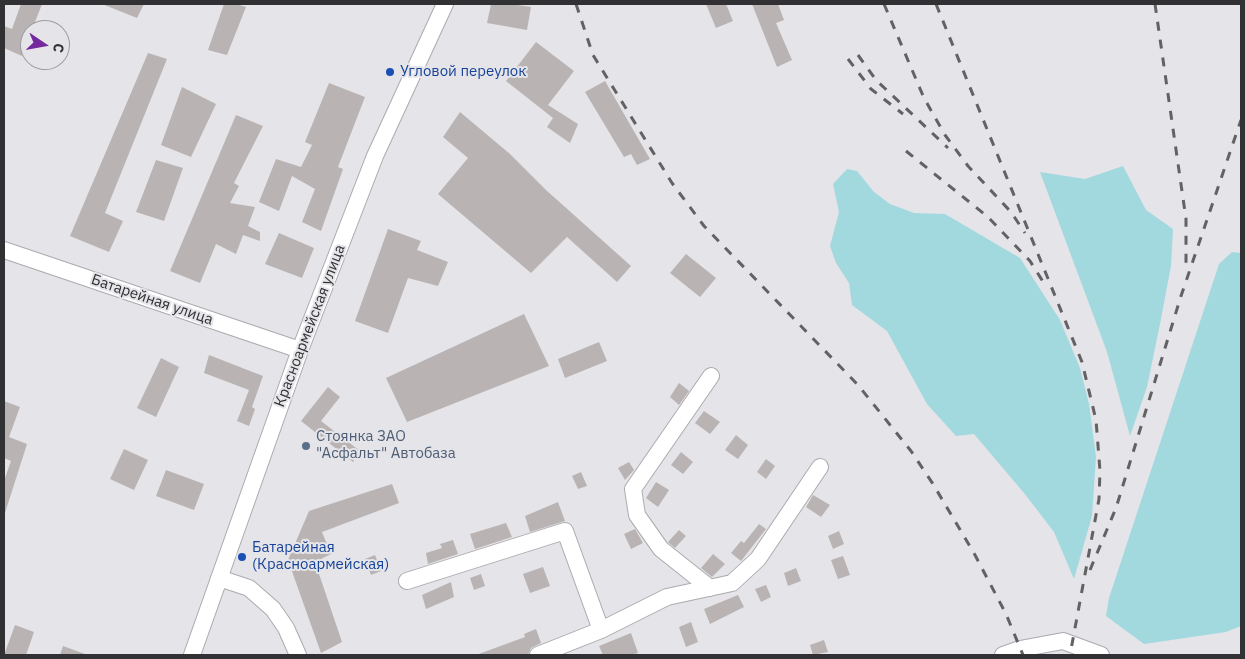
<!DOCTYPE html>
<meta charset="utf-8">
<style>
body{margin:0}
#map{position:relative;width:1245px;height:659px;overflow:hidden;background:#e5e4e8;font-family:"IBM Plex Sans",sans-serif}
canvas{display:block}
.frame{position:absolute;inset:0;border:5px solid #313032;pointer-events:none}
.north{position:absolute;left:20px;top:20px;width:50px;height:50px;box-sizing:border-box;background:#e5e4e8;border:1px solid #9d9c9f;border-radius:50%;rotate:102deg;font-size:14px;font-weight:700;line-height:20px;text-align:center;color:#313032}
.north::after{content:'';display:block;margin:auto;width:18px;height:22px;background:#742a9d;clip-path:polygon(50% 0,100% 100%,50% 72%,0 100%)}
</style>
<div id="map">
<canvas width="1245" height="659"></canvas>
<div class="frame"></div>
<div class="north">С</div>
</div>
<script>
const ctx = document.querySelector('canvas').getContext('2d');
ctx.lineJoin = 'round';
function fillPath(path, color) {
  ctx.fillStyle = color;
  ctx.fill(path, 'evenodd');
}
function poly(rows) {
  const path = new Path2D();
  for (const r of rows) {
    path.moveTo(r[0], r[1]);
    for (let i = 2; i < r.length; i += 2) path.lineTo(r[i], r[i + 1]);
  }
  return path;
}
function strokePath(path, color, width, dash) {
  ctx.strokeStyle = color;
  ctx.lineWidth = width;
  ctx.lineCap = dash ? 'butt' : 'round';
  ctx.setLineDash(dash || []);
  ctx.stroke(path);
}
function drawText(font, color, halo, rows, align = 'center') {
  ctx.font = font + ' "IBM Plex Sans",sans-serif';
  ctx.lineWidth = 4;
  ctx.setLineDash([]);
  ctx.textBaseline = 'middle';
  ctx.strokeStyle = halo;
  ctx.fillStyle = color;
  for (const [text, x, y, turn = 0] of rows) {
    ctx.save();
    ctx.translate(x, y);
    ctx.rotate((+turn || 0) * Math.PI / 180);
    ctx.textAlign = isNaN(turn) ? turn : align;
    if (halo) ctx.strokeText(text, 0, 0);
    ctx.fillText(text, 0, 0);
    ctx.restore();
  }
}
fillPath(poly([
 [1123,166,1146,210,1173,229,1171,266,1160,324,1147,387,1130,436,1107,352,1040,172,1085,179],
 [847,169,857,171,874,192,890,204,914,213,945,214,1020,258,1060,320,1080,368,1089,404,1096,457,1092,516,1074,579,1054,532,1024,493,974,434,956,436,927,404,887,331,852,305,849,283,836,263,830,246,839,212,833,184],
 [1232,252,1241,253,1241,626,1226,632,1144,644,1106,616,1109,598,1219,264]
]), '#a1d9df');
fillPath(poly([
 [21,4,42,4,32,30,30,30,22,56,4,48,4,26,12,29],
 [102,4,144,4,137,18],
 [224,4,236,4,246,7,227,55,208,50],
 [491,4,511,4,531,7,527,30,487,23],
 [706,4,726,4,733,21,716,28],
 [752,4,778,4,784,20,776,23,792,60,777,67],
 [536,42,574,71,548,105,578,124,570,143,547,127,553,118,506,81],
 [148,53,167,59,105,213,123,221,109,252,70,236],
 [605,81,650,159,637,165,631,154,624,157,585,92],
 [329,83,365,97,338,167,343,169,321,231,302,222,315,189,292,176,279,211,259,202,276,159,301,167,312,145,305,142],
 [182,87,216,104,191,157,161,145],
 [460,112,510,154,546,190,631,266,617,282,567,237,531,273,438,194,468,158,443,137],
 [236,115,263,126,234,183,239,186,230,203,255,207,248,226,260,232,260,241,243,235,236,254,216,244,200,283,170,271],
 [156,160,183,168,164,221,136,212],
 [388,229,421,241,417,250,448,262,438,286,408,278,388,333,355,321],
 [279,233,314,248,302,278,265,264],
 [686,254,716,278,700,297,670,273],
 [524,314,549,366,407,422,386,378],
 [599,342,607,361,565,378,558,359],
 [209,355,263,376,252,407,255,409,249,426,237,421,249,390,204,373],
 [161,358,179,367,156,417,137,408],
 [679,383,689,391,679,405,670,397],
 [328,387,340,397,321,421,360,451,353,462,301,421],
 [4,401,20,407,9,437,27,444,5,513,4,481,11,461,4,458],
 [704,411,720,422,710,434,695,423],
 [736,435,748,445,738,459,725,450],
 [124,449,148,460,134,490,110,479],
 [681,452,693,462,683,474,671,465],
 [766,459,775,466,766,479,757,472],
 [629,462,634,470,625,480,618,468],
 [166,470,204,484,194,510,156,496],
 [581,472,587,486,578,489,572,476],
 [656,482,669,490,658,507,646,498],
 [392,484,399,503,322,532,331,554,315,562,342,642,321,653,288,560,309,511],
 [813,495,830,505,821,517,806,507],
 [558,502,565,521,530,532,525,516],
 [506,523,512,537,475,549,470,534],
 [759,524,766,529,741,561,731,553,741,541,744,543],
 [635,529,643,543,631,549,624,534],
 [679,530,686,536,675,548,668,542],
 [839,531,844,544,833,549,828,536],
 [453,540,458,554,428,564,426,553,442,548,440,544],
 [713,554,725,564,712,577,701,568],
 [375,555,381,571,371,575,365,559],
 [843,556,850,575,838,579,831,560],
 [543,567,550,586,530,593,523,574],
 [796,568,801,581,788,586,784,573],
 [481,574,485,586,474,590,470,578],
 [451,582,454,597,426,609,422,595],
 [766,585,771,597,761,602,755,589],
 [738,595,744,607,710,624,704,609],
 [691,622,698,642,686,647,679,627],
 [15,625,34,632,26,655,4,655],
 [536,629,541,643,531,648,528,655,476,655,525,637,524,634],
 [631,633,638,653,631,655,603,655,599,646],
 [824,640,828,652,813,655,810,645],
 [63,646,85,654,85,655,60,655]
]), '#b9b4b3');
const minor = poly([
 [4,250,300,350],
 [219,578,249,588,273,609,286,628,298,655],
 [407,581,565,531,601,630],
 [710,588,661,549,637,515,633,489,711,376],
 [192,655,300,350,375,156,445,4],
 [538,655,601,630,667,597,732,583,758,559,820,467],
 [1003,655,1020,649,1063,641,1101,655]
]);
strokePath(minor, '#abaaae', 18);
strokePath(minor, '#fff', 16);
strokePath(poly([
 [576,4,593,55,672,183,704,226,858,385,911,451,933,484,975,555,1006,614,1023,655],
 [884,4,924,98,945,135,968,166,1011,212,1025,233],
 [936,4,1082,362,1096,420,1100,471,1099,499,1070,655],
 [1155,4,1186,219,1186,269],
 [858,55,876,80,948,148],
 [848,59,871,89,903,114],
 [906,151,988,217,1030,261,1047,288],
 [1090,570,1116,508,1181,296,1241,120]
]), '#626164', 3, [9, 9]);
for (const [x, y, r, color] of [
 [390,72,5,"#1a4fb4"],
 [306,446,5,"#5c6f8a"],
 [242,557,5,"#1a4fb4"]
]) {
  const dot = new Path2D();
  dot.arc(x, y, r, 0, 2 * Math.PI);
  ctx.fillStyle = color;
  ctx.fill(dot);
  strokePath(dot, '#e5e4e8', 2);
}
drawText('15px', '#164399', '#e5e4e8', [
 ["Угловой переулок",400,72],
 ["Батарейная",252,548],
 ["(Красноармейская)",252,565]
], 'left');
drawText('15px', '#313032', '#e5e4e8', [
 ["Батарейная улица",152,300,19],
 ["Красноармейская улица",310,326,-69]
]);
drawText('15px', '#4e5e75', '#e5e4e8', [
 ["Стоянка ЗАО",316,437],
 ["\"Асфальт\" Автобаза",316,454]
], 'left');
</script>
